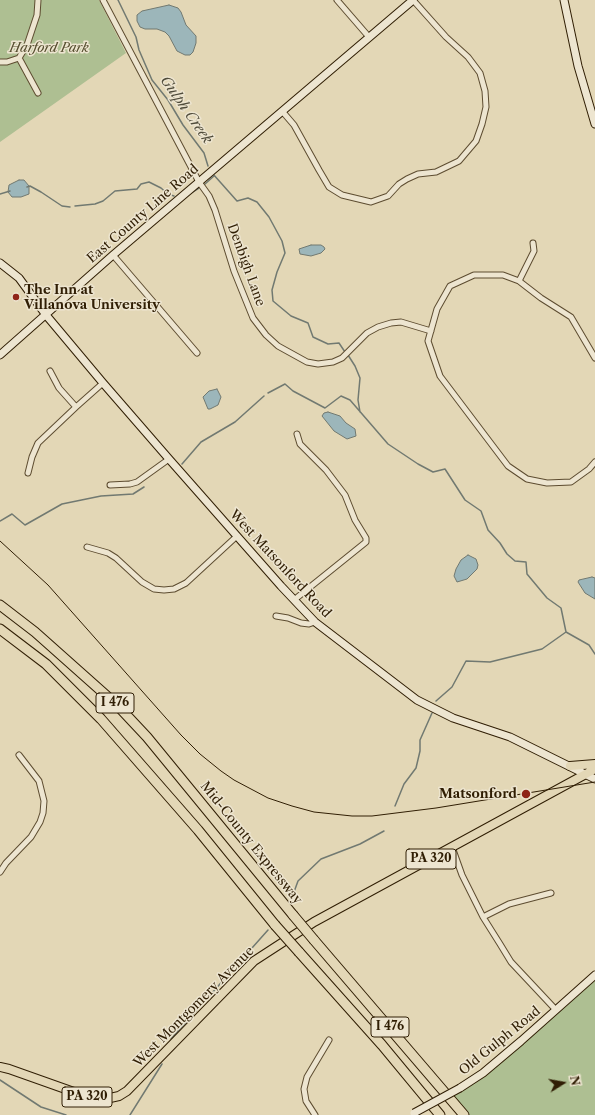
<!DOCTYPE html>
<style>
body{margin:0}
#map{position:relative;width:595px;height:1115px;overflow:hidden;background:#e3d7b6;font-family:"Libre Caslon Text",serif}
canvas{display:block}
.north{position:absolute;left:543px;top:1063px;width:40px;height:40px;-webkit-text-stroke:3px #ede5d0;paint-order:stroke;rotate:79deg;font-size:11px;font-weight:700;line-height:16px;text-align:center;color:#301e04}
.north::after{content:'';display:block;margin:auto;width:14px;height:18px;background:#301e04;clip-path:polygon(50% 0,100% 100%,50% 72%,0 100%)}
</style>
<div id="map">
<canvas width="595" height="1115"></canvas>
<div class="north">N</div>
</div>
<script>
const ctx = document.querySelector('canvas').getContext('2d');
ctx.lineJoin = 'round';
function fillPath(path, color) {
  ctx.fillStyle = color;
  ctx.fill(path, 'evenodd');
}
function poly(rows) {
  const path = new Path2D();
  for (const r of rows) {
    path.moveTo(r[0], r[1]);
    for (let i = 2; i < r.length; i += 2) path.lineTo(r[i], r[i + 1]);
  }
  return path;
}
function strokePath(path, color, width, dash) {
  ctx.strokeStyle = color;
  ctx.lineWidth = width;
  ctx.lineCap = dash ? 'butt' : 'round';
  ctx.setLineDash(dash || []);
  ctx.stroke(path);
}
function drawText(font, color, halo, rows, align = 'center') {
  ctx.font = font + ' "Libre Caslon Text",serif';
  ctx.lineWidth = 3;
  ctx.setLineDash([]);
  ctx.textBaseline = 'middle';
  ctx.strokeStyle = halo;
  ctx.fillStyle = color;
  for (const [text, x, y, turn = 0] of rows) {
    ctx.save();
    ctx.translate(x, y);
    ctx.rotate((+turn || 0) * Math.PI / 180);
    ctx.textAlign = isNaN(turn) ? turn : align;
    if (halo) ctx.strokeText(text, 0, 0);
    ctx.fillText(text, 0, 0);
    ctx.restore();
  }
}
fillPath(poly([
 [0,0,99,0,126,53,0,142],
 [595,975,595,1115,464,1115,450,1099,460,1088]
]), '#aebf92');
const water = poly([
 [169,5,178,8,181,12,186,25,196,36,196,43,193,52,190,55,185,55,177,51,169,36,165,32,157,29,145,29,140,27,137,21,137,15,142,11,169,5],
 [19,180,24,180,29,186,29,194,21,197,12,197,8,192,9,185,19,180],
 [311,245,321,245,324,247,325,249,321,253,311,256,300,254,299,249,311,245],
 [217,389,221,397,218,405,210,409,208,409,203,397,209,391,217,389],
 [328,412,340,416,346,423,355,429,356,436,347,439,334,431,322,416,324,413,328,412],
 [468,555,476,559,478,565,477,569,467,579,457,582,454,576,456,569,461,560,468,555],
 [592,577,595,578,595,599,585,593,578,582,579,580,592,577]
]);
fillPath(water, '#9cb6ba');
strokePath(water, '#717971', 1);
strokePath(poly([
 [118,0,136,37,139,50,152,80,168,100,183,125,204,153,208,166],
 [213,174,237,201,248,198,257,202,269,217,282,241,285,253,277,272,272,290,273,301,291,316,308,323,313,337,328,344,339,343,345,352],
 [205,184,214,176],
 [27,187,30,186,41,192,62,206,70,207],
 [191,193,199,188],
 [0,194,10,191],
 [75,206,95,204,103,201,115,191,137,189,141,184,149,182,161,188,168,194,174,196],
 [348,355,355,366,360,378,358,400,360,412],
 [268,393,285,384,293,391,325,408,341,396,350,400,388,444,418,464,433,472,445,469,465,500,481,511,488,530,500,543,507,554,515,561,526,562,527,574,547,598,561,608,566,632,589,645,595,654],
 [182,464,201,442,235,422,264,396],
 [0,521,12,514,25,525,62,504,101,496,133,494,144,487],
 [436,701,452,687,466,661,490,662,542,649,566,632],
 [395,806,404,784,416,768,420,751,420,740,432,713],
 [294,892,298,881,321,859,360,844,384,831],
 [171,1039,268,930],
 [0,1080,41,1107,66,1115],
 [130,1115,162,1064]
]), '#717971', 1.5);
const street = poly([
 [103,0,199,182,209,196,215,210,234,271,253,318,266,335,278,346,307,362,318,364,333,362,342,358,367,333,378,327,391,323,401,322,431,331],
 [337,0,369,37],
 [19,58,27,45,37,15,38,0],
 [0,62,7,62,19,58,38,93],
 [282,111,294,125,319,170,329,187,342,195,371,202,388,196,399,184,407,179,418,174,436,172,459,161,476,141,482,124,486,107,485,91,480,73,468,57,446,37,413,0],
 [113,255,197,353],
 [519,281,534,251,533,243],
 [595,358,571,317,541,298,519,281,503,275,474,275,450,286,437,309,428,341,440,376,508,466,527,479,547,483,571,482,589,469,595,462],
 [50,371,59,388,76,407],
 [28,473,32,457,38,443,76,407,103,383],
 [110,485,130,484,137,482,169,459],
 [87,547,108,553,116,558,142,582,154,589,164,590,174,589,186,583,237,536],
 [294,600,366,542,366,538,355,520,345,495,326,470,300,444,297,434],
 [276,616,288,618,301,623,309,624,315,622],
 [452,847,462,875,483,917,500,944,511,962,556,1010],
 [0,872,6,863,31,837,40,822,43,813,44,801,39,781,19,755],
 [483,917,509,904,551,893],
 [315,1115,306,1101,304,1089,307,1077,329,1040]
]);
const secondary = poly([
 [564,0,578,66,595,124],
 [0,263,19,278,46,315,103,383,169,459,281,586,315,622,417,700,453,718,510,737,595,779],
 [0,355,113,255,413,0],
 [460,1088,483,1073,521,1041,595,975]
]);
const primary = poly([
 [570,766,595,764],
 [0,1067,9,1069,88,1097,100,1099,110,1098,119,1096,127,1091,254,961,314,922,595,769]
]);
const highway = poly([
 [0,605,35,632,117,705,147,737,293,915],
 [0,629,46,664,101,719,198,830,275,925],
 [314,940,464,1115],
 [299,952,382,1045,440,1115]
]);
strokePath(street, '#5d4c30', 7);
strokePath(secondary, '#301e04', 9);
strokePath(primary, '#301e04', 10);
strokePath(highway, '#301e04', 11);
strokePath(street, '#ede5d0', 5);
strokePath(secondary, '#ede5d0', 7);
strokePath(primary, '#e3d7b6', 8);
strokePath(highway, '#e3d7b6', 9);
strokePath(poly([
 [0,541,48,585,181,735,200,754,221,771,234,780,268,798,292,806,314,812,352,816,372,816,436,808,595,782]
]), '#301e04', 1);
const secondaryBridge = poly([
 [414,1113,460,1088]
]);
const highwayBridge = poly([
 [293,915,314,940],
 [275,925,299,952]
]);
strokePath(secondaryBridge, '#301e04', 9, []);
strokePath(highwayBridge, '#301e04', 11, []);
strokePath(secondaryBridge, '#ede5d0', 7);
strokePath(highwayBridge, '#e3d7b6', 9);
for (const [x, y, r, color] of [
 [16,297,4,"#8f2418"],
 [526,794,5,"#8f2418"]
]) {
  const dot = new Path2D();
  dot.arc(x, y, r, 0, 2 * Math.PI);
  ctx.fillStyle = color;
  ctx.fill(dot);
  strokePath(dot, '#ede5d0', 1.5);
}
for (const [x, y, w] of [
 [115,703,38],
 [431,859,50],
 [390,1027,38],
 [87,1097,50]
]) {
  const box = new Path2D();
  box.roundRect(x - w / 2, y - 10, w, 20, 3);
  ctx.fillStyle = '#ede5d0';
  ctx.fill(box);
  strokePath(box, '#301e04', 1);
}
drawText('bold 12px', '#301e04', null, [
 ["I 476",115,703],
 ["PA 320",431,859],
 ["I 476",390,1027],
 ["PA 320",87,1097]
]);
drawText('italic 13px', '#564e2f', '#ede5d0', [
 ["Harford Park",49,48]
]);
drawText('13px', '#301e04', '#ede5d0', [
 ["East County Line Road",143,214,-41],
 ["Denbigh Lane",246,265,70],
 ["West Matsonford Road",280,564,47],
 ["Mid-County Expressway",251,843,51],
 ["West Montgomery Avenue",194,1007,-45],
 ["Old Gulph Road",500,1041,-39]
]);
drawText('bold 13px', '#301e04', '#ede5d0', [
 ["The Inn at",24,290],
 ["Villanova University",24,305],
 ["Matsonford",517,794,"right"]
], 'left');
drawText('italic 14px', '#504c3b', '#ede5d0', [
 ["Gulph Creek",186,110,55]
]);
</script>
